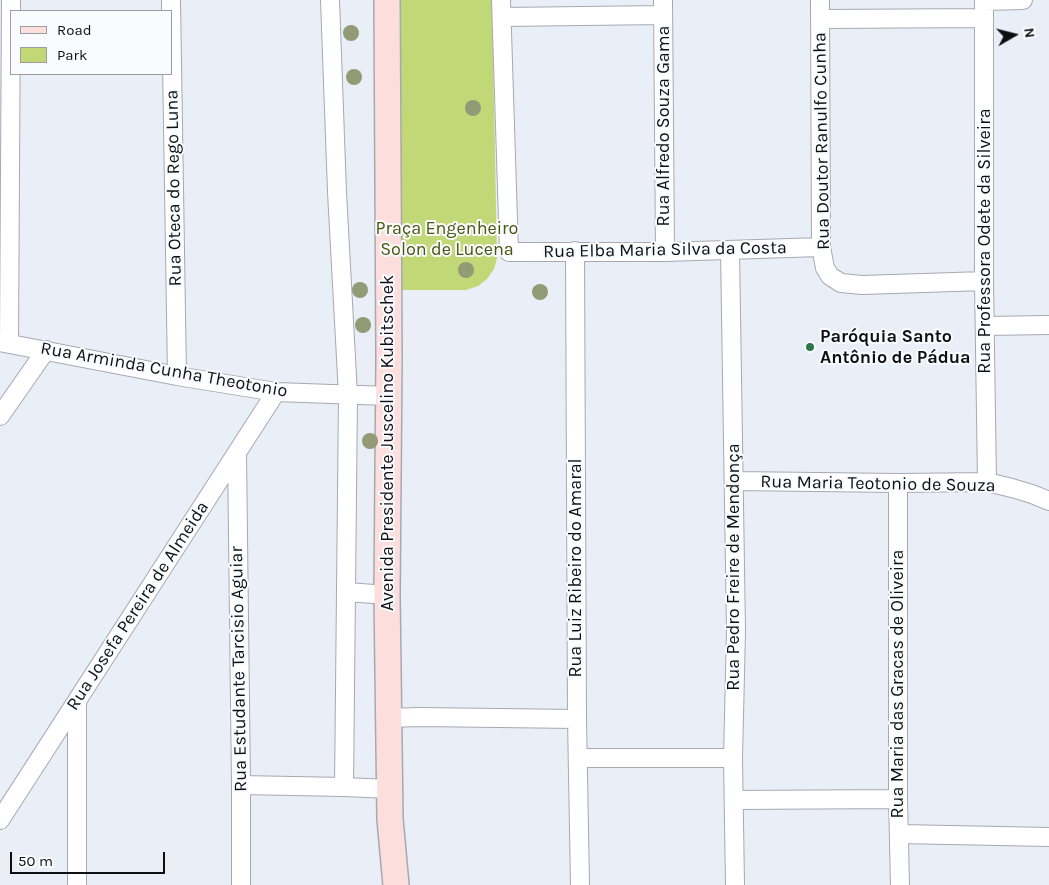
<!DOCTYPE html>
<meta charset="utf-8">
<style>
body{margin:0}
#map{position:relative;width:1049px;height:885px;overflow:hidden;background:#eaeef7;font-family:Karla,sans-serif}
canvas{display:block}
.legend{position:absolute;left:10px;top:10px;width:162px;height:65px;box-sizing:border-box;background:#f9fbff;border:1px solid #9b9da0;margin:0;padding:6px 9px;list-style:none;font-size:15px;color:#0e0f12}
.legend li{display:flex;align-items:center;gap:10px;height:25px}
.legend b{width:25px;border:1px solid #9b9da0}
.north{position:absolute;left:989px;top:10px;width:50px;height:50px;-webkit-text-stroke:4px #f9fbff;paint-order:stroke;rotate:82deg;font-size:14px;font-weight:700;line-height:20px;text-align:center;color:#0e0f12}
.north::after{content:'';display:block;margin:auto;width:18px;height:22px;background:#0e0f12;clip-path:polygon(50% 0,100% 100%,50% 72%,0 100%)}
.scale{position:absolute;left:10px;top:852px;width:155px;height:22px;box-sizing:border-box;border:2px solid #0e0f12;border-top:0;padding-left:6px;font-size:15px;line-height:18px;white-space:nowrap;color:#0e0f12;-webkit-text-stroke:4px #f9fbff;paint-order:stroke}
</style>
<div id="map">
<canvas width="1049" height="885"></canvas>
<ul class="legend">
<li><b style="height:6px;background:#fcdedd"></b>Road</li>
<li><b style="height:14px;background:#c2d776"></b>Park</li>
</ul>
<div class="north">N</div>
<div class="scale">50 m</div>
</div>
<script>
const ctx = document.querySelector('canvas').getContext('2d');
ctx.lineJoin = 'round';
function fillPath(path, color) {
  ctx.fillStyle = color;
  ctx.fill(path, 'evenodd');
}
function poly(rows) {
  const path = new Path2D();
  for (const r of rows) {
    path.moveTo(r[0], r[1]);
    for (let i = 2; i < r.length; i += 2) path.lineTo(r[i], r[i + 1]);
  }
  return path;
}
function strokePath(path, color, width, dash) {
  ctx.strokeStyle = color;
  ctx.lineWidth = width;
  ctx.lineCap = dash ? 'butt' : 'round';
  ctx.setLineDash(dash || []);
  ctx.stroke(path);
}
function drawText(font, color, halo, rows, align = 'center') {
  ctx.font = font + ' Karla,sans-serif';
  ctx.lineWidth = 4;
  ctx.setLineDash([]);
  ctx.textBaseline = 'middle';
  ctx.strokeStyle = halo;
  ctx.fillStyle = color;
  for (const [text, x, y, turn = 0] of rows) {
    ctx.save();
    ctx.translate(x, y);
    ctx.rotate((+turn || 0) * Math.PI / 180);
    ctx.textAlign = isNaN(turn) ? turn : align;
    if (halo) ctx.strokeText(text, 0, 0);
    ctx.fillText(text, 0, 0);
    ctx.restore();
  }
}
fillPath(poly([
 [396,0,492,0,497,258,494,269,487,279,478,286,466,290,398,290]
]), '#c2d776');
const street = poly([
 [171,0,177,376],
 [330,0,337,192,348,395,344,787],
 [501,0,509,252,665,252,821,247],
 [663,0,665,252],
 [820,0,821,247,825,268,830,276,841,283,862,285,984,281],
 [984,0,984,281,987,482],
 [984,1,1023,0],
 [502,17,663,15],
 [821,19,984,18],
 [730,250,736,631,733,758,735,885],
 [575,251,577,719,580,885],
 [985,326,1049,325],
 [0,342,177,376,276,392,388,396],
 [9,344,11,0],
 [0,416,46,350],
 [237,452,241,785,241,885],
 [734,481,898,483,987,482,1012,488,1032,494,1049,501],
 [898,483,898,799,900,885],
 [347,592,387,595],
 [388,718,420,717,577,719],
 [578,758,733,758],
 [241,785,344,787,390,789],
 [734,800,898,799],
 [0,820,276,392],
 [899,834,1049,837],
 [77,885,77,701]
]);
const secondary = poly([
 [387,0,389,358,387,595,390,819,396,885]
]);
strokePath(street, '#a5a9b2', 20);
strokePath(secondary, '#a5a9b2', 28);
strokePath(street, '#fff', 18);
strokePath(secondary, '#fcdedd', 25);
ctx.fillStyle = '#929a76';
for (const [x, y] of [
 [351,33],
 [354,77],
 [473,108],
 [466,270],
 [360,290],
 [540,292],
 [363,325],
 [370,441]
]) {
  ctx.beginPath();
  ctx.arc(x, y, 8, 0, 2 * Math.PI);
  ctx.fill();
}
for (const [x, y, r, color] of [
 [810,347,5,"#2c7847"]
]) {
  const dot = new Path2D();
  dot.arc(x, y, r, 0, 2 * Math.PI);
  ctx.fillStyle = color;
  ctx.fill(dot);
  strokePath(dot, '#f9fbff', 2);
}
drawText('18px', '#0e0f12', '#f9fbff', [
 ["Rua Alfredo Souza Gama",664,126,-90],
 ["Rua Doutor Ranulfo Cunha",822,141,-91],
 ["Rua Oteca do Rego Luna",174,188,-91],
 ["Rua Professora Odete da Silveira",985,241,-90],
 ["Rua Elba Maria Silva da Costa",665,250,-1],
 ["Rua Arminda Cunha Theotonio",164,370,10],
 ["Avenida Presidente Juscelino Kubitschek",388,443,-90],
 ["Rua Maria Teotonio de Souza",878,484,1],
 ["Rua Pedro Freire de Mendonça",734,567,-90],
 ["Rua Luiz Ribeiro do Amaral",576,568,-90],
 ["Rua Josefa Pereira de Almeida",138,606,-57],
 ["Rua Estudante Tarcisio Aguiar",239,669,-91],
 ["Rua Maria das Gracas de Oliveira",898,684,-90]
]);
drawText('18px', '#4a560c', '#f9fbff', [
 ["Praça Engenheiro",447,229],
 ["Solon de Lucena",447,250]
]);
drawText('bold 18px', '#0e0f12', '#f9fbff', [
 ["Paróquia Santo",820,337],
 ["Antônio de Pádua",820,358]
], 'left');
</script>
